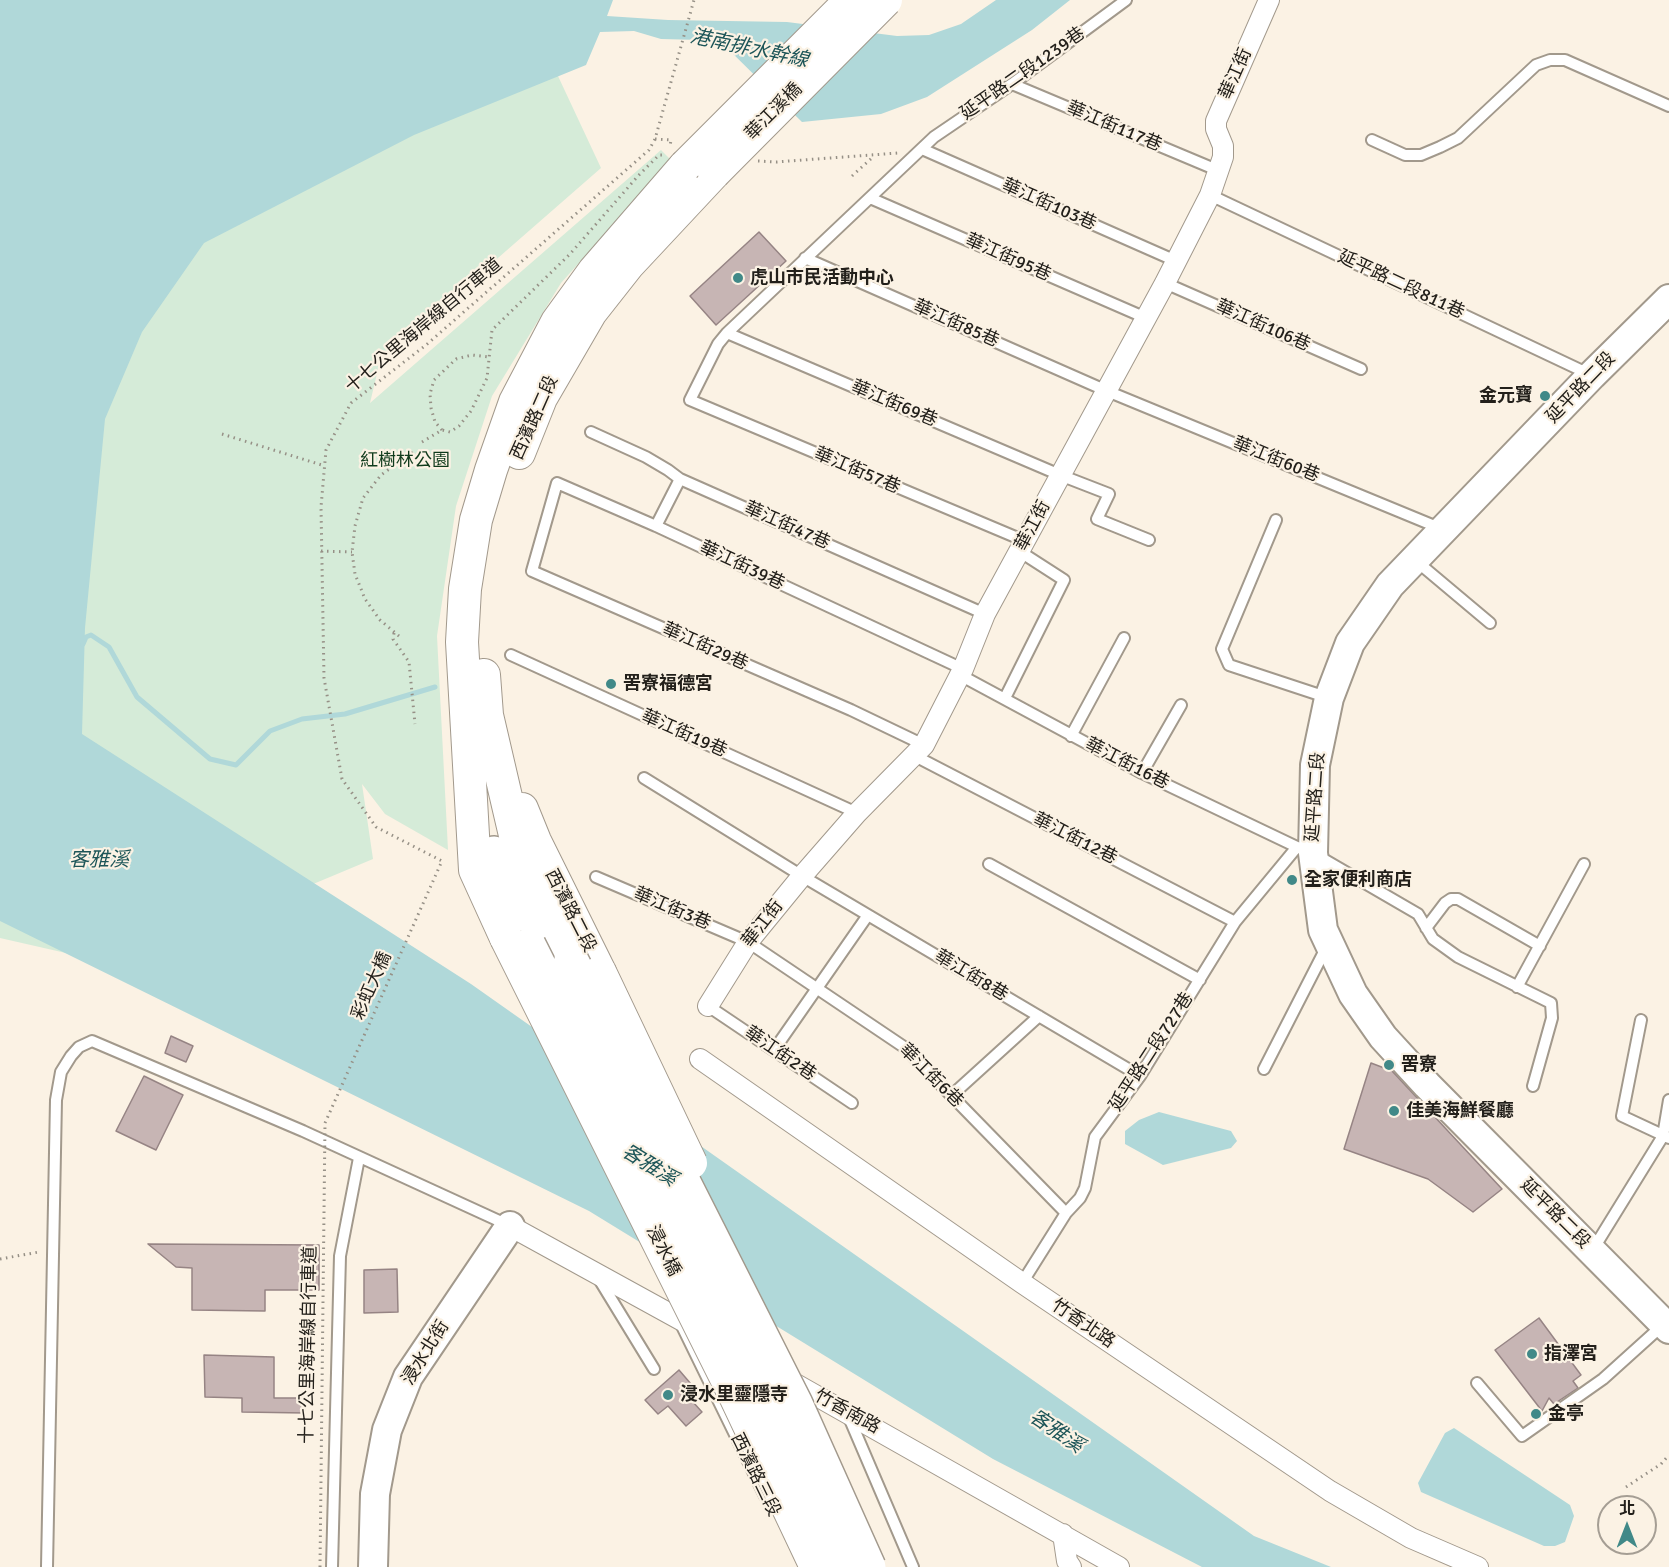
<!DOCTYPE html>
<meta charset="utf-8">
<style>
body{margin:0}
#map{position:relative;width:1669px;height:1567px;overflow:hidden;background:#fbf2e4;font-family:Signika,"Noto Sans TC",sans-serif}
canvas{display:block}
.north{position:absolute;left:1597px;top:1495px;width:60px;height:60px;box-sizing:border-box;background:#fbf2e4;border:2px solid #a59e94;border-radius:50%;rotate:0deg;font-size:16px;font-weight:700;line-height:24px;text-align:center;color:#23201b}
.north::after{content:'';display:block;margin:auto;width:21px;height:27px;background:#418988;clip-path:polygon(50% 0,100% 100%,50% 72%,0 100%)}
</style>
<div id="map">
<canvas width="1669" height="1567"></canvas>
<div class="north">北</div>
</div>
<script>
const ctx = document.querySelector('canvas').getContext('2d');
ctx.lineJoin = 'round';
function fillPath(path, color) {
  ctx.fillStyle = color;
  ctx.fill(path, 'evenodd');
}
function poly(rows) {
  const path = new Path2D();
  for (const r of rows) {
    path.moveTo(r[0], r[1]);
    for (let i = 2; i < r.length; i += 2) path.lineTo(r[i], r[i + 1]);
  }
  return path;
}
function strokePath(path, color, width, dash) {
  ctx.strokeStyle = color;
  ctx.lineWidth = width;
  ctx.lineCap = dash ? 'butt' : 'round';
  ctx.setLineDash(dash || []);
  ctx.stroke(path);
}
function drawText(font, color, halo, rows, align = 'center') {
  ctx.font = font + ' Signika,"Noto Sans TC",sans-serif';
  ctx.lineWidth = 4.5;
  ctx.setLineDash([]);
  ctx.textBaseline = 'middle';
  ctx.strokeStyle = halo;
  ctx.fillStyle = color;
  for (const [text, x, y, turn = 0] of rows) {
    ctx.save();
    ctx.translate(x, y);
    ctx.rotate((+turn || 0) * Math.PI / 180);
    ctx.textAlign = isNaN(turn) ? turn : align;
    if (halo) ctx.strokeText(text, 0, 0);
    ctx.fillText(text, 0, 0);
    ctx.restore();
  }
}
fillPath(poly([
 [0,0,536,29,601,168,380,361,370,403,661,150,671,160,561,283,492,396,456,506,437,636,448,850,385,814,362,784,373,859,251,910,79,956,0,938]
]), '#d5ebd8');
fillPath(poly([
 [0,0,613,0,607,16,668,20,787,22,897,36,929,35,961,24,996,0,1070,0,1032,30,927,97,881,114,802,122,723,44,701,40,661,39,634,31,600,32,586,65,414,135,204,243,142,332,105,419,85,628,82,734,471,984,1254,1536,1331,1567,1202,1567,993,1459,589,1211,0,921],
 [1159,1112,1231,1131,1237,1141,1231,1148,1163,1165,1125,1144,1125,1131,1139,1120],
 [1454,1428,1570,1505,1574,1516,1565,1542,1555,1546,1544,1546,1421,1492,1418,1483,1445,1433]
]), '#b0d8d9');
strokePath(poly([
 [83,644,86,637,91,635,109,647,137,697,210,759,236,765,270,731,302,719,345,714,435,687]
]), '#b0d8d9', 5);
const building = poly([
 [759,232,786,261,716,325,690,296,759,232],
 [171,1036,193,1046,186,1062,165,1053,171,1036],
 [1371,1063,1392,1071,1502,1189,1473,1212,1428,1179,1344,1149,1371,1063],
 [144,1076,183,1095,156,1150,116,1131,144,1076],
 [148,1244,319,1245,319,1290,265,1290,265,1311,192,1310,192,1268,176,1267,148,1244],
 [397,1269,398,1312,364,1313,364,1270,397,1269],
 [1539,1318,1581,1375,1573,1381,1578,1388,1554,1404,1549,1398,1542,1411,1495,1350,1539,1318],
 [204,1355,274,1357,274,1398,304,1398,305,1413,242,1412,242,1398,205,1397,204,1355],
 [679,1370,691,1384,683,1391,702,1412,686,1426,668,1406,658,1414,645,1400,679,1370]
]);
fillPath(building, '#c7b5b4');
strokePath(building, '#968484', 1.5);
const lane = poly([
 [1012,84,1217,170],
 [1372,140,1405,155,1421,155,1440,147,1458,138,1536,65,1550,60,1565,60,1669,106],
 [922,149,1176,261],
 [1210,195,1589,374],
 [870,198,1146,318],
 [805,258,1107,391,1442,529],
 [1165,283,1361,369],
 [727,333,1060,475,1109,494,1097,519,1149,540],
 [591,432,646,457,668,470,680,479,985,614],
 [1276,520,1222,649,1229,665,1329,698],
 [656,526,680,479],
 [1025,541,690,400,718,344,727,333,934,137,1012,84,1126,0],
 [1415,560,1490,623],
 [511,655,857,813],
 [960,675,1142,773,1297,847],
 [1005,698,1064,580,1019,551],
 [1071,736,1124,638],
 [924,745,851,710,532,571,557,483,656,526,963,669],
 [915,756,1235,922],
 [1142,773,1181,705],
 [644,778,802,876,1140,1076],
 [989,864,1200,980],
 [596,877,748,942,904,1047,1066,1213],
 [1426,928,1445,903,1451,899,1458,899,1540,946],
 [1517,987,1584,864],
 [708,1006,852,1103],
 [1641,1020,1622,1116,1669,1138],
 [774,1050,868,915],
 [1264,1069,1326,948],
 [952,1095,1039,1016],
 [1592,1251,1663,1136,1669,1100],
 [599,1279,654,1369],
 [1022,1283,1066,1213,1080,1198,1085,1188,1095,1137,1140,1076,1235,922,1297,847,1313,853,1418,914,1433,939,1458,957,1551,1003,1552,1018,1533,1086],
 [680,1322,765,1496],
 [1477,1383,1522,1436,1603,1379,1664,1324],
 [848,1415,913,1567],
 [47,1567,56,1100,61,1072,71,1056,79,1047,92,1041,303,1131,508,1225],
 [332,1567,340,1256,359,1158]
]);
const street = poly([
 [708,1006,748,942,802,876,857,813,924,745,963,669,985,614,1165,283,1210,195,1223,157,1223,146,1216,129,1216,121,1269,0],
 [700,1059,1022,1283,1330,1491,1411,1538,1478,1567],
 [510,1226,701,1331],
 [785,1378,1119,1567],
 [1063,1534,1067,1561,1071,1567]
]);
const secondary = poly([
 [1669,299,1592,375,1390,585,1350,643,1329,698,1315,765,1313,853,1323,930,1353,994,1383,1037,1427,1085,1669,1329],
 [373,1567,375,1494,387,1430,408,1377,510,1226]
]);
const primary = poly([
 [519,453,541,398,591,312,628,265,714,173],
 [484,675,487,715,517,844],
 [522,809,535,841,600,972],
 [506,938,475,870,462,642,465,589,476,520,491,470,515,402,557,322,594,271,685,166]
]);
const highway = poly([
 [517,844,571,959],
 [494,853,529,945]
]);
strokePath(lane, '#a2998c', 14);
strokePath(street, '#a2998c', 22);
strokePath(secondary, '#a2998c', 32);
strokePath(primary, '#a2998c', 34);
strokePath(highway, '#a2998c', 36);
strokePath(poly([
 [655,139,671,140,670,146],
 [758,161,776,162,898,153],
 [852,176,873,157],
 [442,430,435,422,431,408,430,394,434,380,456,359,472,355,489,357],
 [222,434,325,466],
 [422,442,442,430,450,432,459,426,471,411,487,378,492,330,570,254,638,176,659,155,664,155],
 [321,551,352,552],
 [394,633,393,639,409,662,415,724],
 [399,636,380,620,365,599,355,574,352,552,355,526,363,498,381,475,414,451],
 [325,1123,442,861,376,827,342,779,324,678,321,507,326,450,351,403,426,345,649,150,655,139,694,0],
 [0,1259,39,1252],
 [1626,1487,1661,1464,1669,1455]
]), '#969086', 3, [1.5, 4.5]);
strokePath(lane, '#fff', 10);
strokePath(street, '#fff', 20);
strokePath(secondary, '#fff', 28);
strokePath(primary, '#fff', 32);
strokePath(highway, '#fff', 33);
const primaryBridge = poly([
 [685,166,851,0],
 [714,173,886,0],
 [506,938,735,1396,816,1567],
 [600,972,691,1163]
]);
const highwayBridge = poly([
 [529,945,755,1395,839,1567],
 [571,959,796,1404,869,1567]
]);
strokePath(primaryBridge, '#a2998c', 34, []);
strokePath(highwayBridge, '#a2998c', 36, []);
strokePath(poly([
 [320,1567,325,1123]
]), '#969086', 3, [1.5, 4.5]);
strokePath(primaryBridge, '#fff', 32);
strokePath(highwayBridge, '#fff', 33);
for (const [x, y, r, color] of [
 [738,278,6,"#418988"],
 [1545,396,6,"#418988"],
 [611,684,6,"#418988"],
 [1292,880,6,"#418988"],
 [1389,1065,6,"#418988"],
 [1394,1111,6,"#418988"],
 [1532,1354,6,"#418988"],
 [668,1395,6,"#418988"],
 [1536,1414,6,"#418988"]
]) {
  const dot = new Path2D();
  dot.arc(x, y, r, 0, 2 * Math.PI);
  ctx.fillStyle = color;
  ctx.fill(dot);
  strokePath(dot, '#fbf2e4', 2);
}
drawText('18px', '#23201b', '#fbf2e4', [
 ["延平路二段1239巷",1023,74,-35],
 ["華江街",1236,74,-66],
 ["華江溪橋",774,112,-45],
 ["華江街117巷",1114,127,23],
 ["華江街103巷",1049,205,24],
 ["華江街95巷",1008,258,24],
 ["延平路二段811巷",1401,285,25],
 ["華江街85巷",956,324,24],
 ["十七公里海岸線自行車道",424,326,-40],
 ["華江街106巷",1263,326,24],
 ["延平路二段",1581,388,-46],
 ["華江街69巷",894,404,23],
 ["西濱路二段",535,418,-66],
 ["華江街60巷",1276,460,22],
 ["華江街57巷",857,471,23],
 ["華江街47巷",787,526,24],
 ["華江街",1033,526,-62],
 ["華江街39巷",742,566,25],
 ["華江街29巷",705,647,24],
 ["華江街19巷",684,734,24],
 ["華江街16巷",1127,764,27],
 ["延平路二段",1316,797,-86],
 ["華江街12巷",1075,839,27],
 ["華江街3巷",672,909,23],
 ["西濱路二段",570,911,63],
 ["華江街",763,924,-52],
 ["華江街8巷",971,976,31],
 ["彩虹大橋",372,986,-66],
 ["延平路二段727巷",1152,1052,-57],
 ["華江街2巷",780,1054,34],
 ["華江街6巷",931,1076,45],
 ["延平路二段",1555,1214,45],
 ["浸水橋",663,1251,63],
 ["竹香北路",1083,1324,34],
 ["十七公里海岸線自行車道",309,1345,-89],
 ["浸水北街",426,1353,-58],
 ["竹香南路",847,1412,29],
 ["西濱路三段",755,1475,64]
]);
drawText('bold 18px', '#23201b', '#fbf2e4', [
 ["虎山市民活動中心",750,278],
 ["金元寶",1533,396,"right"],
 ["罟寮福德宮",623,684],
 ["全家便利商店",1304,880],
 ["罟寮",1401,1065],
 ["佳美海鮮餐廳",1406,1111],
 ["指澤宮",1544,1354],
 ["浸水里靈隱寺",680,1395],
 ["金亭",1548,1414]
], 'left');
drawText('18px', '#103b1c', '#fbf2e4', [
 ["紅樹林公園",405,461]
]);
drawText('italic 20px', '#1d5558', '#fbf2e4', [
 ["港南排水幹線",749,49,12],
 ["客雅溪",99,861],
 ["客雅溪",649,1166,32],
 ["客雅溪",1056,1432,34]
]);
</script>
